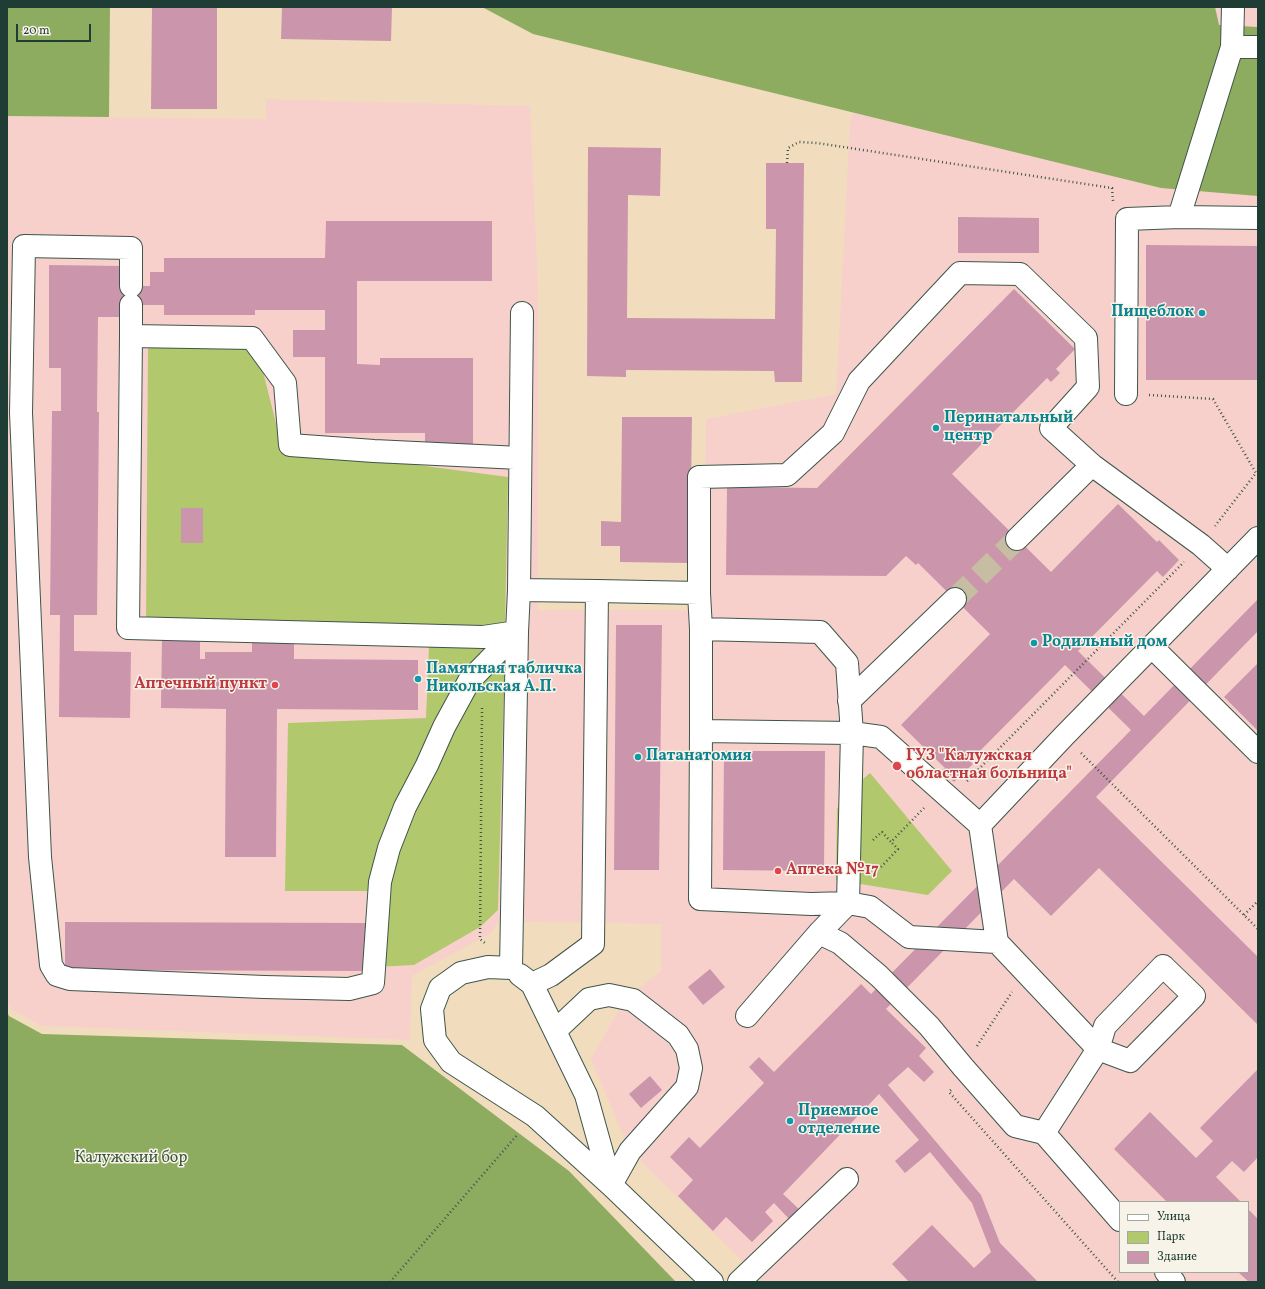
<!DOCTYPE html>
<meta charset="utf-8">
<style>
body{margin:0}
#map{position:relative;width:1265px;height:1289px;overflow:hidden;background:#f1ddbe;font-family:Vollkorn,serif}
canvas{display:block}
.frame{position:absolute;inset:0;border:8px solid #1f3d34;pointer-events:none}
.legend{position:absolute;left:1119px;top:1201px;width:130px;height:72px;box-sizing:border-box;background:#f7f3e8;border:1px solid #a1aaa0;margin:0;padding:5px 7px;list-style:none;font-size:12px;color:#1f3d34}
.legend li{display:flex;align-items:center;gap:8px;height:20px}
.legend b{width:20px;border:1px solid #a1aaa0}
.scale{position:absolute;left:16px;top:24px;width:75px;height:18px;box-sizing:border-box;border:2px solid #1f3d34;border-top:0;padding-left:5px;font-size:12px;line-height:14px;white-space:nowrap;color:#1f3d34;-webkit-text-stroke:3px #f7f3e8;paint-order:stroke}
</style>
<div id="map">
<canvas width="1265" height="1289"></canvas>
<div class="frame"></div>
<ul class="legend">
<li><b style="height:5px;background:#fff"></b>Улица</li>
<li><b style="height:11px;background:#b2c86c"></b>Парк</li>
<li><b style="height:11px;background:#cb95ab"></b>Здание</li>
</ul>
<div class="scale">20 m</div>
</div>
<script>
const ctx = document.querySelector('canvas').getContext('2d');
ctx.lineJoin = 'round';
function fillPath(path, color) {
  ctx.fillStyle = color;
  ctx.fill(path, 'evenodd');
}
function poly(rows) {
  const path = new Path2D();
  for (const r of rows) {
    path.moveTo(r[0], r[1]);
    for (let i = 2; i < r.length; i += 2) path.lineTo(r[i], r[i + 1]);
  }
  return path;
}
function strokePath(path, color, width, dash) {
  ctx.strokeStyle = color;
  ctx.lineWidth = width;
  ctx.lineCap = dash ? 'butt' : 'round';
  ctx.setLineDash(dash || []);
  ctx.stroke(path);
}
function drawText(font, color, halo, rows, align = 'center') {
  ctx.font = font + ' Vollkorn,serif';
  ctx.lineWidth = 3;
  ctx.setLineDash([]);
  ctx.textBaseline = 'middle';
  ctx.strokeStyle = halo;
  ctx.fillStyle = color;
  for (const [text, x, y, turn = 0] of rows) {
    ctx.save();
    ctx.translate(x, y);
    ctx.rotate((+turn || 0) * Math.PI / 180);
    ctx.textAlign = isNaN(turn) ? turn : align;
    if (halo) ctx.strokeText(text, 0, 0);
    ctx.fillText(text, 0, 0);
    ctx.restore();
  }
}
fillPath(poly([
 [878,7,1258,7,1258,1282,764,1282,630,1151,591,1059,625,999,661,971,661,924,533,922,497,923,491,933,412,976,410,1040,41,1026,11,1009,7,1000,7,116,266,119,266,99,530,106,538,288,538,610,703,610,706,419,836,394,850,123],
 [1120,1202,1248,1202,1248,1272,1120,1272]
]), '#f7d0cb');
fillPath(poly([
 [148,347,257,348,282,447,508,477,505,626,146,623],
 [429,646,505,650,498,910,480,927,414,965,375,967,377,891,285,891,288,723,426,718],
 [870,773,952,871,928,895,836,880,837,809,856,785]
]), '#b2c86c');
fillPath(poly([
 [7,7,110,7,109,117,7,116],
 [482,7,1215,7,1219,25,1258,27,1258,196,1161,188,533,34],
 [7,1012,9,1016,42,1034,402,1045,569,1171,676,1282,7,1282]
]), '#8dac60');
fillPath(poly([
 [152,7,217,7,217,109,151,109],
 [282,7,392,7,391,41,281,39],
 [588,147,661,148,660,196,628,195,627,318,775,319,776,229,766,229,766,163,804,163,802,382,775,382,774,371,626,370,626,377,587,376],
 [958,217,1039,218,1039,253,958,253],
 [326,221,492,221,492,281,357,281,357,364,380,365,380,358,473,358,473,449,425,449,425,433,325,433,325,357,293,357,293,330,325,330,325,310,255,310,255,315,164,315,164,305,124,305,124,317,98,317,97,412,99,412,97,615,74,615,74,651,131,652,130,718,59,717,60,615,50,615,52,411,61,411,61,368,49,368,49,265,124,266,124,286,150,286,150,272,164,272,164,258,325,258],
 [1146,245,1258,246,1258,380,1146,380],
 [1014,289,1075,349,1056,369,1060,373,1051,382,1047,378,952,474,1051,572,1118,504,1157,542,1159,540,1179,560,1163,577,1157,571,1078,651,1144,716,1258,599,1258,631,1096,797,1258,957,1258,1025,1099,868,1051,916,1014,879,886,1009,926,1048,919,1056,934,1072,924,1082,908,1067,888,1085,981,1195,1000,1243,1038,1282,909,1282,892,1264,932,1225,974,1268,991,1252,972,1203,930,1152,905,1173,895,1161,919,1140,879,1094,783,1194,801,1211,791,1221,774,1203,765,1212,773,1221,752,1242,726,1217,713,1231,678,1196,693,1180,670,1157,689,1137,700,1148,764,1083,749,1067,759,1057,774,1072,861,984,871,994,1131,730,1065,665,970,761,973,764,954,782,942,770,945,768,901,725,990,634,918,563,916,565,906,556,886,576,726,575,727,487,817,488],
 [622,417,692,417,690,563,620,562,620,546,601,546,601,521,621,522],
 [181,508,203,508,203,543,181,543],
 [616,625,662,625,659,870,614,870],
 [162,638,200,638,200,659,205,659,205,652,252,652,252,642,294,643,294,659,418,660,418,710,277,709,276,857,225,857,226,709,161,708],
 [1258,663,1258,731,1224,697],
 [724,751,825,751,824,871,723,870],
 [65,922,368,923,368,971,65,970],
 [710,969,725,987,703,1005,688,987],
 [1258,1069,1258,1157,1244,1172,1232,1161,1216,1177,1241,1202,1167,1202,1114,1149,1150,1112,1196,1158,1213,1141,1200,1128],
 [650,1076,662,1090,641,1108,629,1094],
 [1248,1209,1258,1219,1258,1282,1249,1282,1238,1272,1248,1272]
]), '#cb95ab');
strokePath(poly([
 [955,599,1017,539]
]), '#c7bda2', 22, [22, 11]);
const minor = poly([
 [1232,47,1233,7],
 [1179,217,1232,47,1258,47],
 [131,286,131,248,24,246,21,413,40,857,51,965,57,975,70,979,264,987,349,989,373,983,380,882,389,848,405,807,427,765,444,727,469,681,517,632,483,637,128,628,131,336,252,338,285,383,290,445,374,451,520,458],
 [131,336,131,305],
 [1126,394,1127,219,1179,217,1258,218],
 [1017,539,1092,465,1201,545,1228,569],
 [519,590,597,591],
 [701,629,820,632,847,663,852,733,848,903,811,904,700,899,701,731,852,733,881,737,980,825],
 [1152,647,1258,752],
 [849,701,955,599],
 [701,731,701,629,699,593,699,477,787,475,833,433,859,381,960,273,1020,274,1086,338,1088,387,1051,428,1092,465],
 [819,933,840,943,879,976,929,1026,963,1067,1015,1126,1044,1133],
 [1163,966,1194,996,1130,1061,1098,1049,1105,1026,1163,966],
 [511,968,488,967,461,973,440,988,432,1009,435,1040,451,1062,535,1116,611,1185,630,1151,687,1087,691,1068,687,1049,678,1035,633,1000,609,995,589,999,555,1031],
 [511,968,517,632,519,590,522,313],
 [520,975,532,984,586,1095,611,1185,712,1282],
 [532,984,551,975,593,944,597,591,699,593],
 [747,1016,819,933,848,903,870,907,909,937,997,942],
 [1120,1220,1044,1133,1098,1049,997,942,980,825,1064,736,1258,538],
 [1166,1272,1174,1282],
 [739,1282,847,1179]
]);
strokePath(minor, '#3e5549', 24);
strokePath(poly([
 [787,163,788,148,799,142,817,143,1112,188,1113,201],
 [1149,395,1213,399,1256,473,1215,526],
 [482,708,480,939,485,943],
 [1081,753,1258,929],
 [967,781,1184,562],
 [873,840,882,832,891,842,924,808],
 [881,867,898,849,891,842],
 [1244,915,1258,901],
 [977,1046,1012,992],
 [951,1090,949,1092,1118,1282],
 [390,1282,518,1134]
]), '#3e5549', 2.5, [1, 3]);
strokePath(minor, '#fff', 22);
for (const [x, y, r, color] of [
 [1202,313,4,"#0f9aa8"],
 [936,428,4,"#0f9aa8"],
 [1034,643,4,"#0f9aa8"],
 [418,679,4,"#0f9aa8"],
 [275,685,4,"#e0444e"],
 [638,757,4,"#0f9aa8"],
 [897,766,5,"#e0444e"],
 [778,871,4,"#e0444e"],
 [790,1121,4,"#0f9aa8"]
]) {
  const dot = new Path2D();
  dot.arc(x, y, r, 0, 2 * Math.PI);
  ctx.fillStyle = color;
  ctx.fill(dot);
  strokePath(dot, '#f7f3e8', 1.5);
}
drawText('bold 16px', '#0d838f', '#f7f3e8', [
 ["Пищеблок",1194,313,"right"],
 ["Перинатальный",944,419],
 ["центр",944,437],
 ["Родильный дом",1042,643],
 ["Памятная табличка",426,670],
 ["Никольская А.П.",426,688],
 ["Патанатомия",646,757],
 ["Приемное",798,1112],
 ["отделение",798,1130]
], 'left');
drawText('bold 16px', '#be3a42', '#f7f3e8', [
 ["Аптечный пункт",267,685,"right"],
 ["ГУЗ \"Калужская",906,757],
 ["областная больница\"",906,775],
 ["Аптека №17",786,871]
], 'left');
drawText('16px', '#3c593f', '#f7f3e8', [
 ["Калужский бор",131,1159]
]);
</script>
